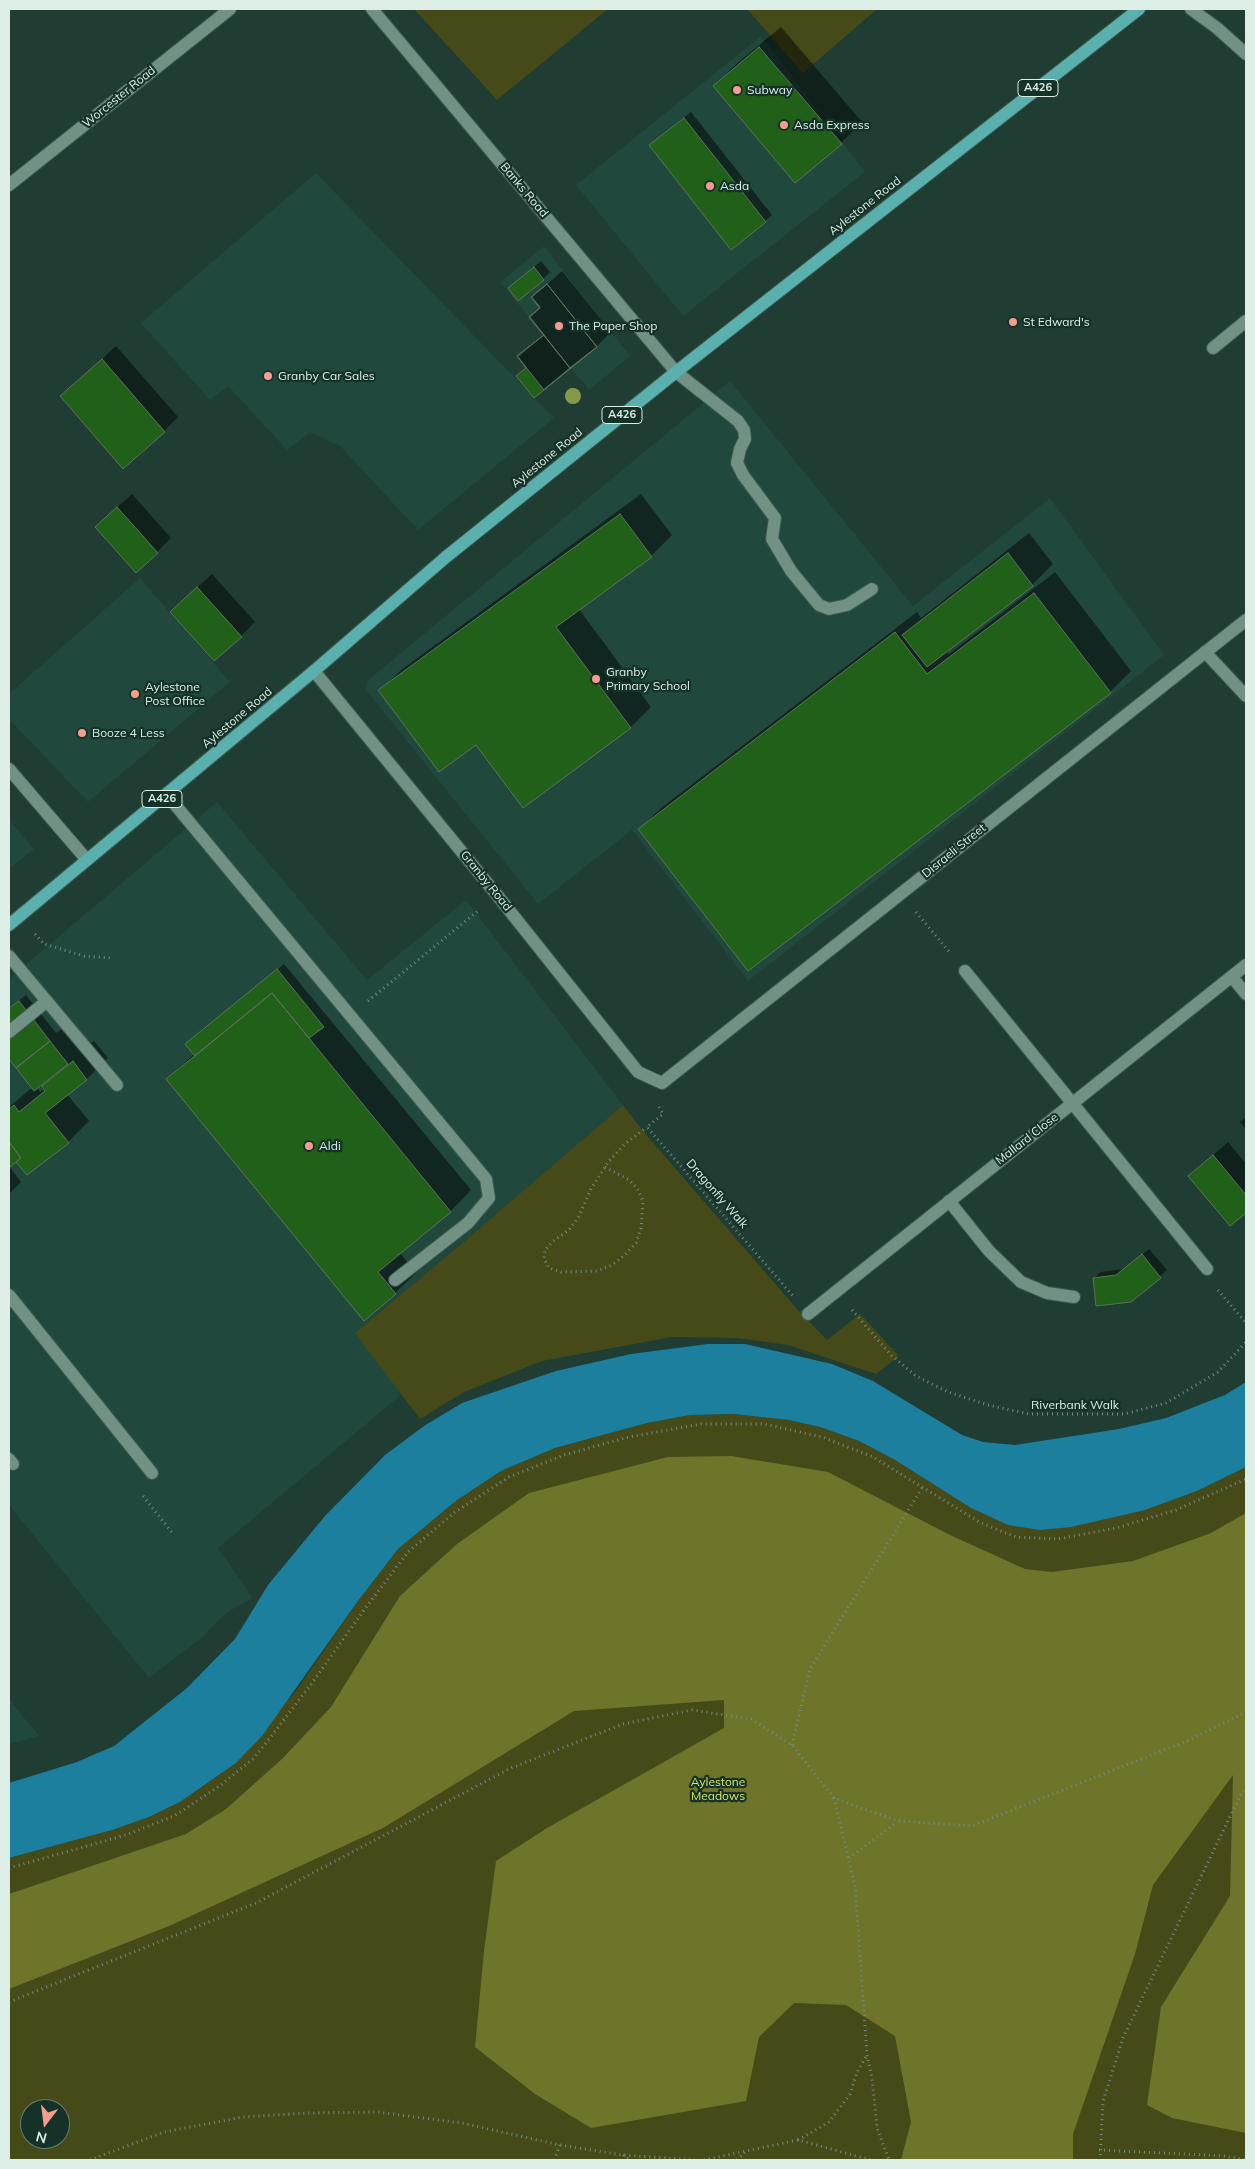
<!DOCTYPE html>
<style>
body{margin:0}
#map{position:relative;width:1255px;height:2169px;overflow:hidden;background:#1f3d32;font-family:Mulish,sans-serif}
canvas{display:block}
.frame{position:absolute;inset:0;border:10px solid #ddeee7;pointer-events:none}
.north{position:absolute;left:20px;top:2099px;width:50px;height:50px;box-sizing:border-box;background:#143228;border:1px solid #647d74;border-radius:50%;rotate:195deg;font-size:14px;font-weight:700;line-height:20px;text-align:center;color:#ddeee7}
.north::after{content:'';display:block;margin:auto;width:18px;height:22px;background:#f59d8e;clip-path:polygon(50% 0,100% 100%,50% 72%,0 100%)}
</style>
<div id="map">
<canvas width="1255" height="2169"></canvas>
<div class="frame"></div>
<div class="north">N</div>
</div>
<script>
const ctx = document.querySelector('canvas').getContext('2d');
ctx.lineJoin = 'round';
function fillPath(path, color) {
  ctx.fillStyle = color;
  ctx.fill(path, 'evenodd');
}
function poly(rows) {
  const path = new Path2D();
  for (const r of rows) {
    path.moveTo(r[0], r[1]);
    for (let i = 2; i < r.length; i += 2) path.lineTo(r[i], r[i + 1]);
  }
  return path;
}
function strokePath(path, color, width, dash) {
  ctx.strokeStyle = color;
  ctx.lineWidth = width;
  ctx.lineCap = dash ? 'butt' : 'round';
  ctx.setLineDash(dash || []);
  ctx.stroke(path);
}
function drawText(font, color, halo, rows, align = 'center') {
  ctx.font = font + ' Mulish,sans-serif';
  ctx.lineWidth = 4.5;
  ctx.setLineDash([]);
  ctx.textBaseline = 'middle';
  ctx.strokeStyle = halo;
  ctx.fillStyle = color;
  for (const [text, x, y, turn = 0] of rows) {
    ctx.save();
    ctx.translate(x, y);
    ctx.rotate((+turn || 0) * Math.PI / 180);
    ctx.textAlign = isNaN(turn) ? turn : align;
    if (halo) ctx.strokeText(text, 0, 0);
    ctx.fillText(text, 0, 0);
    ctx.restore();
  }
}
fillPath(poly([
 [761,36,865,172,683,316,576,185],
 [316,173,554,418,418,530,340,446,310,432,287,450,228,386,210,400,141,323],
 [544,246,630,356,589,390,500,282],
 [730,381,913,606,1050,498,1164,655,748,981,632,830,538,904,366,690,367,681],
 [140,578,230,682,88,802,9,719,9,694],
 [217,802,367,980,466,900,623,1105,466,1240,356,1332,402,1394,218,1548,253,1598,226,1613,203,1637,149,1678,9,1505,9,979],
 [9,820,34,849,9,869],
 [9,1699,39,1736,9,1744]
]), '#21483c');
fillPath(poly([
 [414,9,608,9,497,100],
 [747,9,877,9,803,73],
 [623,1105,642,1130,797,1309,827,1340,860,1314,899,1356,876,1374,788,1345,737,1338,672,1337,542,1361,464,1392,420,1419,355,1333,466,1240],
 [734,1414,789,1420,820,1427,859,1441,895,1460,971,1508,1008,1525,1145,1510,1197,1491,1246,1467,1246,2160,9,2160,9,1858,112,1830,149,1817,180,1802,236,1763,298,1688,358,1601,398,1549,457,1500,501,1471,555,1448,647,1423,690,1415],
 [30,2109,60,2109,60,2139,30,2139]
]), '#464a19');
fillPath(poly([
 [731,1456,828,1472,950,1535,1025,1569,1052,1572,1133,1561,1211,1533,1246,1513,1246,2133,1172,2118,1147,2105,1161,2007,1230,1896,1233,1775,1153,1885,1135,1954,1073,2134,1073,2160,901,2160,911,2122,895,2036,846,2005,794,2003,759,2037,746,2101,591,2128,535,2094,475,2047,484,1951,496,1861,547,1828,724,1728,724,1700,574,1711,383,1828,169,1926,9,1989,9,1894,186,1834,226,1809,282,1759,331,1707,400,1596,457,1544,529,1493,668,1457]
]), '#6e742a');
fillPath(poly([
 [708,1344,745,1344,832,1364,873,1381,962,1435,983,1442,1015,1445,1119,1429,1166,1418,1225,1395,1246,1382,1246,1467,1197,1491,1145,1510,1071,1527,1040,1530,1008,1525,971,1508,895,1460,859,1441,820,1427,789,1420,734,1414,690,1415,647,1423,555,1448,501,1471,457,1500,398,1549,358,1601,262,1736,236,1763,180,1802,149,1817,112,1830,9,1858,9,1783,77,1762,114,1746,187,1688,235,1639,268,1585,325,1516,385,1455,424,1426,462,1403,556,1371,631,1354]
]), '#1c7f9e');
fillPath(poly([
 [781,27,862,122,841,143,714,86,735,65],
 [691,112,772,215,765,221,650,145],
 [541,261,550,272,543,279,509,288],
 [562,271,611,332,597,346,534,396,518,376,527,367,519,357,544,334,531,317,541,307,533,297],
 [116,346,178,417,164,431,62,396],
 [132,494,171,538,157,552,111,513],
 [641,494,672,535,651,556,579,609,651,707,630,728,477,743,380,691,401,670],
 [1029,533,1053,564,1032,585,946,651,949,654,1055,572,1131,671,1110,692,640,829,661,808,917,612,921,618],
 [212,574,255,622,241,636,186,598],
 [284,964,471,1190,451,1211,400,1253,416,1273,395,1293,167,1079,195,1053,194,1038],
 [26,995,56,1033,72,1021,90,1044,94,1041,108,1058,87,1079,67,1094,89,1121,68,1142,22,1156,9,1166,21,1182,9,1194,9,1107,33,1087,9,1057,9,1008],
 [42,1084,45,1088,40,1092,37,1087],
 [1246,1117,1246,1129,1240,1122],
 [1228,1142,1246,1164,1246,1211,1230,1224,1190,1176],
 [1149,1249,1167,1270,1131,1301,1094,1278,1101,1272,1124,1269]
]), '#0007');
const building = poly([
 [759,47,842,144,795,183,713,86,759,47],
 [684,118,766,222,731,250,649,145,684,118],
 [534,267,544,280,518,301,508,288,534,267],
 [547,284,597,347,534,398,516,376,526,368,517,356,544,335,529,317,540,308,531,297,547,284],
 [547,284,597,347,570,368,529,317,540,308,531,297,547,284],
 [544,335,570,368,544,390,517,356,544,335],
 [102,359,165,432,123,469,60,396,102,359],
 [117,507,158,553,136,573,95,527,117,507],
 [620,514,652,557,556,627,631,728,523,808,476,745,439,772,378,690,620,514],
 [1008,553,1033,586,927,667,902,635,1008,553],
 [197,587,242,637,214,661,170,612,197,587],
 [1034,593,1111,693,748,971,638,829,895,632,927,674,1034,593],
 [277,969,324,1027,309,1038,272,993,195,1056,185,1044,277,969],
 [272,993,451,1212,378,1272,396,1294,364,1321,166,1079,272,993],
 [19,1001,50,1041,16,1068,9,1059,9,1008,19,1001],
 [50,1041,68,1064,34,1091,16,1068,50,1041],
 [73,1061,87,1080,45,1113,69,1143,27,1175,16,1162,21,1158,9,1142,9,1109,14,1105,19,1112,45,1091,42,1086,73,1061],
 [9,1142,21,1158,9,1168,9,1142],
 [1213,1155,1246,1195,1246,1213,1230,1226,1188,1176,1213,1155],
 [1142,1254,1161,1278,1131,1302,1096,1306,1093,1278,1116,1275,1142,1254]
]);
fillPath(building, '#216018');
strokePath(building, '#5f725c', 1);
const service = poly([
 [1213,348,1246,321],
 [676,372,738,421,744,430,745,439,740,449,737,463,743,475,775,518,772,539,791,571,819,605,829,609,847,605,872,589],
 [167,795,486,1179,489,1198,468,1223,395,1280],
 [9,956,117,1085],
 [965,971,1207,1269],
 [1232,977,1246,994],
 [9,1032,47,1001],
 [949,1201,989,1251,1021,1282,1047,1293,1074,1297],
 [9,1295,152,1473],
 [9,1459,13,1464]
]);
const minor = poly([
 [372,9,676,372],
 [1191,9,1217,28,1246,54],
 [9,185,230,9],
 [1205,652,1246,696],
 [314,671,497,895,638,1072,662,1083,1246,620],
 [9,769,87,860],
 [808,1314,1246,965]
]);
const primary = poly([
 [9,925,314,671,446,557,676,372,1139,9]
]);
strokePath(service, '#3c584f', 14);
strokePath(minor, '#3c584f', 14);
strokePath(primary, '#3c584f', 14);
strokePath(poly([
 [916,912,950,953],
 [35,934,44,944,84,956,112,958],
 [368,1001,479,910],
 [659,1107,663,1114,647,1127,793,1296],
 [605,1167,629,1180,637,1188,643,1201,641,1228,636,1243,625,1255,612,1265,597,1271,561,1272,549,1268,544,1259,545,1250,552,1242,569,1230,579,1216,591,1189,605,1167,609,1161,626,1143,647,1127],
 [1218,1290,1246,1323],
 [852,1310,891,1355,916,1376,948,1392,988,1405,1029,1414,1124,1414,1166,1403,1218,1372,1246,1342],
 [143,1496,174,1535],
 [792,1745,810,1669,922,1488],
 [834,1798,855,1886,867,2055,872,2078,877,2128,889,2160],
 [849,1858,897,1822],
 [9,1868,126,1835,174,1816,221,1785,253,1759,273,1734,312,1683,364,1610,408,1552,455,1512,509,1477,564,1455,629,1437,701,1424,764,1424,822,1437,873,1457,981,1523,1016,1537,1058,1539,1116,1528,1176,1510,1246,1479],
 [9,2002,256,1903,511,1768,623,1724,692,1710,751,1719,792,1745,834,1798,898,1821,972,1826,1187,1741,1246,1712],
 [798,2140,829,2122,850,2094,857,2072,867,2055],
 [1099,2150,1225,2156,1246,2160],
 [623,2155,630,2160],
 [90,2160,164,2132,243,2117,307,2113,377,2112,462,2123,560,2145,622,2155,695,2160],
 [554,2160,560,2145],
 [704,2160,798,2140,871,2160],
 [737,2160,745,2152],
 [1100,2160,1103,2101,1123,2038,1242,1792,1246,1788]
]), '#738c82', 3, [1, 4]);
strokePath(service, '#709184', 12);
strokePath(minor, '#709184', 12);
strokePath(primary, '#59b0ac', 12);
ctx.fillStyle = '#85994d';
for (const [x, y] of [
 [573,396]
]) {
  ctx.beginPath();
  ctx.arc(x, y, 8, 0, 2 * Math.PI);
  ctx.fill();
}
for (const [x, y, r, color] of [
 [737,90,5,"#f59d8e"],
 [784,125,5,"#f59d8e"],
 [710,186,5,"#f59d8e"],
 [1013,322,5,"#f59d8e"],
 [559,326,5,"#f59d8e"],
 [268,376,5,"#f59d8e"],
 [596,679,5,"#f59d8e"],
 [135,694,5,"#f59d8e"],
 [82,733,5,"#f59d8e"],
 [309,1146,5,"#f59d8e"]
]) {
  const dot = new Path2D();
  dot.arc(x, y, r, 0, 2 * Math.PI);
  ctx.fillStyle = color;
  ctx.fill(dot);
  strokePath(dot, '#143228', 2);
}
for (const [x, y, w] of [
 [1038,88,40],
 [622,415,40],
 [162,799,40]
]) {
  const box = new Path2D();
  box.roundRect(x - w / 2, y - 8.5, w, 17, 4);
  ctx.fillStyle = '#143228';
  ctx.fill(box);
  strokePath(box, '#ddeee7', 1);
}
drawText('bold 11px', '#ddeee7', null, [
 ["A426",1038,88],
 ["A426",622,415],
 ["A426",162,799]
]);
drawText('12px', '#ddeee7', '#143228', [
 ["Subway",747,90],
 ["Asda Express",794,125],
 ["Asda",720,186],
 ["St Edward's",1023,322],
 ["The Paper Shop",569,326],
 ["Granby Car Sales",278,376],
 ["Granby",606,672],
 ["Primary School",606,686],
 ["Aylestone",145,687],
 ["Post Office",145,701],
 ["Booze 4 Less",92,733],
 ["Aldi",319,1146]
], 'left');
drawText('12px', '#ddeee7', '#143228', [
 ["Worcester Road",119,97,-39],
 ["Banks Road",524,190,50],
 ["Aylestone Road",865,206,-38],
 ["Aylestone Road",547,458,-39],
 ["Aylestone Road",237,718,-40],
 ["Disraeli Street",954,851,-39],
 ["Granby Road",486,881,51],
 ["Mallard Close",1027,1139,-38],
 ["Dragonfly Walk",717,1194,49],
 ["Riverbank Walk",1075,1405]
]);
drawText('12px', '#d9e463', '#143228', [
 ["Aylestone",718,1782],
 ["Meadows",718,1796]
]);
</script>
